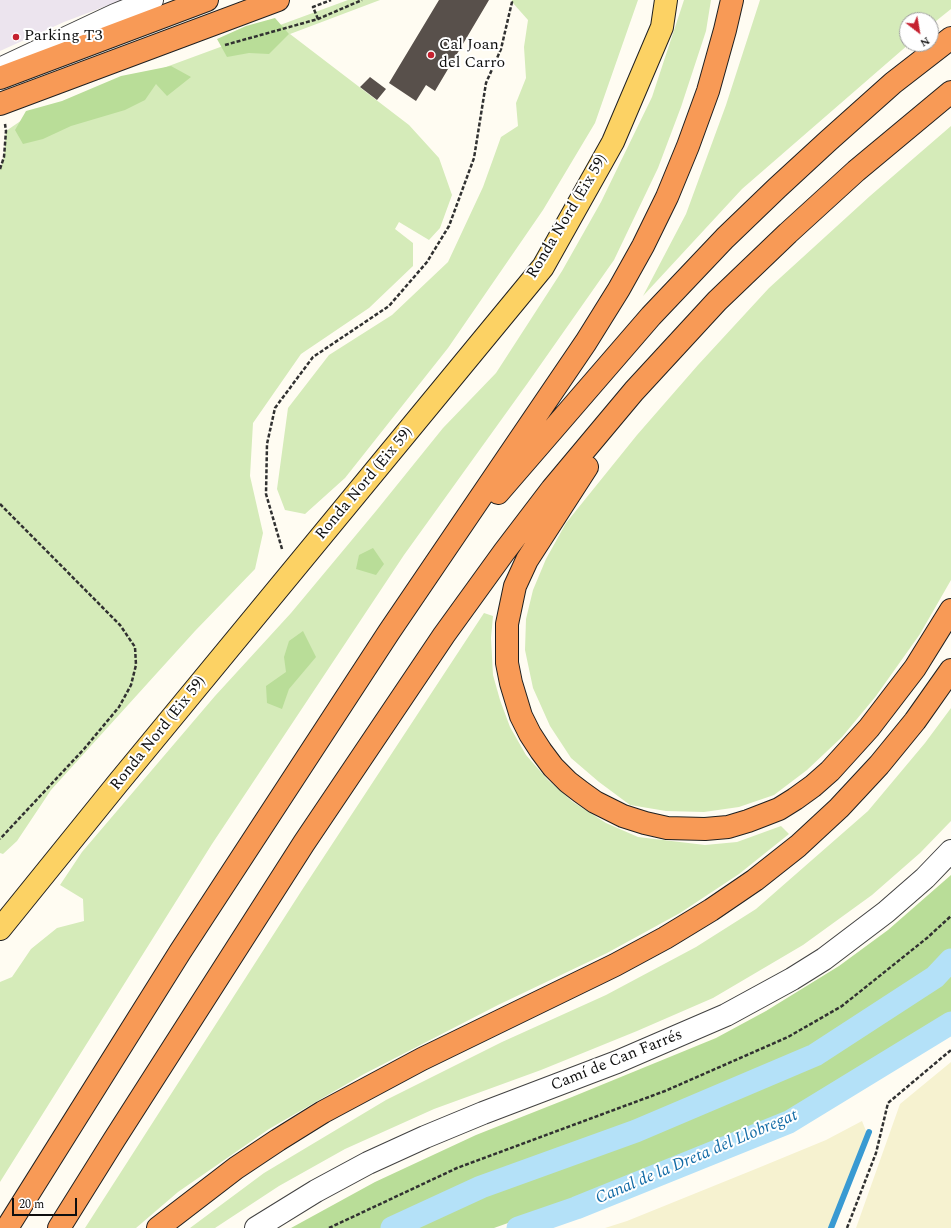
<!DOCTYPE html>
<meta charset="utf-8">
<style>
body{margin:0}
#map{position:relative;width:951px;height:1228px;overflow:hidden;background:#fffcf2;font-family:Spectral,serif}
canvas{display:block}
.north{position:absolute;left:899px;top:12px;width:40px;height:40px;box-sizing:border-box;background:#fff;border:1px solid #9f9f9f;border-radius:50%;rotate:149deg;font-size:11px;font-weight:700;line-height:16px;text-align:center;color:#0f0f0f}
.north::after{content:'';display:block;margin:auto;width:14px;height:18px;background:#c52230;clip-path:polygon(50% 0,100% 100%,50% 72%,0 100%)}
.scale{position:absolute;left:12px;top:1198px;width:65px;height:18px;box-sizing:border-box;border:2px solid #0f0f0f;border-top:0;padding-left:5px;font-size:12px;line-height:14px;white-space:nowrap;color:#0f0f0f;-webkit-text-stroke:3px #fff;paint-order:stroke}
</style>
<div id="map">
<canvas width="951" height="1228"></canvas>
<div class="north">N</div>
<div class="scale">20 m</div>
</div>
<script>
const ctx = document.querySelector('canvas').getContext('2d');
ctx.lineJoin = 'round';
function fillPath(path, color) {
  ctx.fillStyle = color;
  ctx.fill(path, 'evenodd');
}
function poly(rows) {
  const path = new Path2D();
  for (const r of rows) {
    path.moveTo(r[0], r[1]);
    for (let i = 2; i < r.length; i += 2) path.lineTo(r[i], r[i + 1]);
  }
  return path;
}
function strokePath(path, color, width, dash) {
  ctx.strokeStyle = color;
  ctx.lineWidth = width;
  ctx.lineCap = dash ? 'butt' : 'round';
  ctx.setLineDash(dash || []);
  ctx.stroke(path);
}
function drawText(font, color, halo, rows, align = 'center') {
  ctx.font = font + ' Spectral,serif';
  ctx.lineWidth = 4;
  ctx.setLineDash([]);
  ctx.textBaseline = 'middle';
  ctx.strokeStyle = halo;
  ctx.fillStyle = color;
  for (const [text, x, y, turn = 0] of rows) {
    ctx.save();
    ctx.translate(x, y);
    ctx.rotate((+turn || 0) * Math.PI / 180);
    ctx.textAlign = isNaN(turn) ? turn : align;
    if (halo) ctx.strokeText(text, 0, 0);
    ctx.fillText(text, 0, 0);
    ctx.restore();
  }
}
fillPath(poly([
 [0,0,122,0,64,22,0,51]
]), '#ece4ee');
fillPath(poly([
 [951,1062,951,1228,856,1228,900,1104],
 [862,1121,868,1136,830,1228,605,1228,627,1221,758,1168,826,1140]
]), '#f6f2d0');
fillPath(poly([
 [348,0,380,0,290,34,409,125,439,158,452,195,440,228,429,240,399,222,395,229,413,243,413,266,369,308,301,354,253,423,250,476,263,533,255,569,195,631,51,790,17,841,3,854,0,853,0,169,4,157,6,131,22,120],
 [512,0,638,0,595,123,543,210,448,348,345,478,305,514,285,510,277,489,288,408,329,355,392,315,448,262,483,187,501,137,518,126,516,103,526,78,524,47,528,20,512,2],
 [684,0,711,0,706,31,681,107,658,168,614,260,527,384,404,555,212,844,0,1182,0,982,12,977,31,949,57,928,84,921,83,899,60,885,82,852,215,696,291,613,376,511,443,428,496,373,562,271,601,202,652,97],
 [760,0,951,0,951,9,931,25,931,20,907,20,907,44,909,44,742,189,643,296,686,214,726,105],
 [951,126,951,580,920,634,876,696,842,737,807,770,774,795,739,807,704,812,666,811,630,805,599,782,571,758,550,726,533,688,525,650,526,619,533,590,546,559,566,523,637,435,698,365,769,288,870,196],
 [484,613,493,616,491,638,493,675,500,700,510,727,526,755,548,780,573,802,606,823,638,837,705,845,737,842,781,826,789,834,739,874,680,913,607,953,498,1005,364,1074,269,1129,178,1192,136,1228,85,1228,302,890],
 [951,708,951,821,920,853,872,895,803,945,713,998,637,1031,541,1070,434,1109,345,1149,279,1186,215,1228,190,1228,264,1173,386,1100,502,1042,606,995,696,947,756,909,868,811,925,743]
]), '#d5ebb9');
fillPath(poly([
 [275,18,289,34,269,54,249,53,227,57,217,39,246,26],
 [171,66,191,77,167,96,156,84,145,100,125,110,71,126,43,139,23,144,15,130,26,111,62,101,121,76],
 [373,548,384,564,376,575,356,569,359,555],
 [303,631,316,657,289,689,282,709,267,703,266,686,286,672,284,657,289,641],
 [951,875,951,1013,890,1053,780,1118,665,1167,494,1228,291,1228,375,1182,476,1135,572,1097,716,1038,766,1011,839,966,888,930]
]), '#b9dd98');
strokePath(poly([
 [831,1228,869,1132]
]), '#399ad2', 6);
strokePath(poly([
 [392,1228,481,1187,636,1131,815,1055,935,977,951,960],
 [518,1228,576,1208,789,1122,951,1023]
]), '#b4e1f8', 23);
fillPath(poly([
 [439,0,489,0,435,91,426,85,416,101,389,83],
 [370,77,386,89,377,100,360,87]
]), '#58504b');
const minor = poly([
 [0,69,115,15,152,0],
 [256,1228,316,1191,368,1163,425,1137,483,1113,617,1062,726,1015,792,979,824,959,886,912,925,878,951,851]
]);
const major = poly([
 [0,929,118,783,543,267,613,142,662,27,666,0]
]);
const highway = poly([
 [0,78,207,0],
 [0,104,278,0],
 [587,467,527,560,515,586,507,624,507,663,511,683,521,716,530,734,541,751,553,767,568,782,581,792,595,802,623,816,645,823,667,828,705,829,728,827,748,821,779,809,795,799,813,786,830,771,869,728,915,668,951,610],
 [498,493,651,316,725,238,777,188,828,141,893,83,951,38],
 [7,1228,180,952,389,632,586,342,619,289,643,246,667,197,688,146,708,91,725,30,732,0],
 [59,1228,114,1140,304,843,444,635,504,552,552,489,634,391,717,301,788,233,856,171,951,92],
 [158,1228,236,1168,278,1140,323,1112,422,1059,615,965,665,938,711,910,755,880,798,846,839,808,879,765,915,721,951,670]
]);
strokePath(minor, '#424242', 24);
strokePath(major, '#202020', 24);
strokePath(highway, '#202020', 24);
strokePath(poly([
 [318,19,313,7,331,0],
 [225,45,318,19,362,0],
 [0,169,4,157,6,131,5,124],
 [0,504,120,625,135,647,136,665,131,685,119,707,84,749,0,839],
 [282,549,266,494,267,444,275,408,313,357,389,306,427,262,449,226,474,158,486,83,501,49,512,2,511,0],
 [329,1228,457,1168,665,1091,788,1037,842,1006,927,938,951,916],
 [847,1228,876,1153,888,1103,951,1050]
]), '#313131', 2.5, [4, 2]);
strokePath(minor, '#fff', 22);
strokePath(major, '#fcd264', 22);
strokePath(highway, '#f89a56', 22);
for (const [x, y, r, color] of [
 [16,37,4,"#c52230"],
 [431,55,4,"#c52230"]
]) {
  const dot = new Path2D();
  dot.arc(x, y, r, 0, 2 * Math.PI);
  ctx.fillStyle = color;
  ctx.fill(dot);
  strokePath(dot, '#fff', 1.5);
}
drawText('16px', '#0f0f0f', '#fff', [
 ["Parking T3",24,37],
 ["Cal Joan",439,46],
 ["del Carro",439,64]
], 'left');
drawText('16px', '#0f0f0f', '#fff', [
 ["Ronda Nord (Eix 59)",568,217,-59],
 ["Ronda Nord (Eix 59)",365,484,-50],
 ["Ronda Nord (Eix 59)",159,734,-51],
 ["Camí de Can Farrés",617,1061,-22]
]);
drawText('italic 17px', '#136ba6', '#fff', [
 ["Canal de la Dreta del Llobregat",697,1158,-23]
]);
</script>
